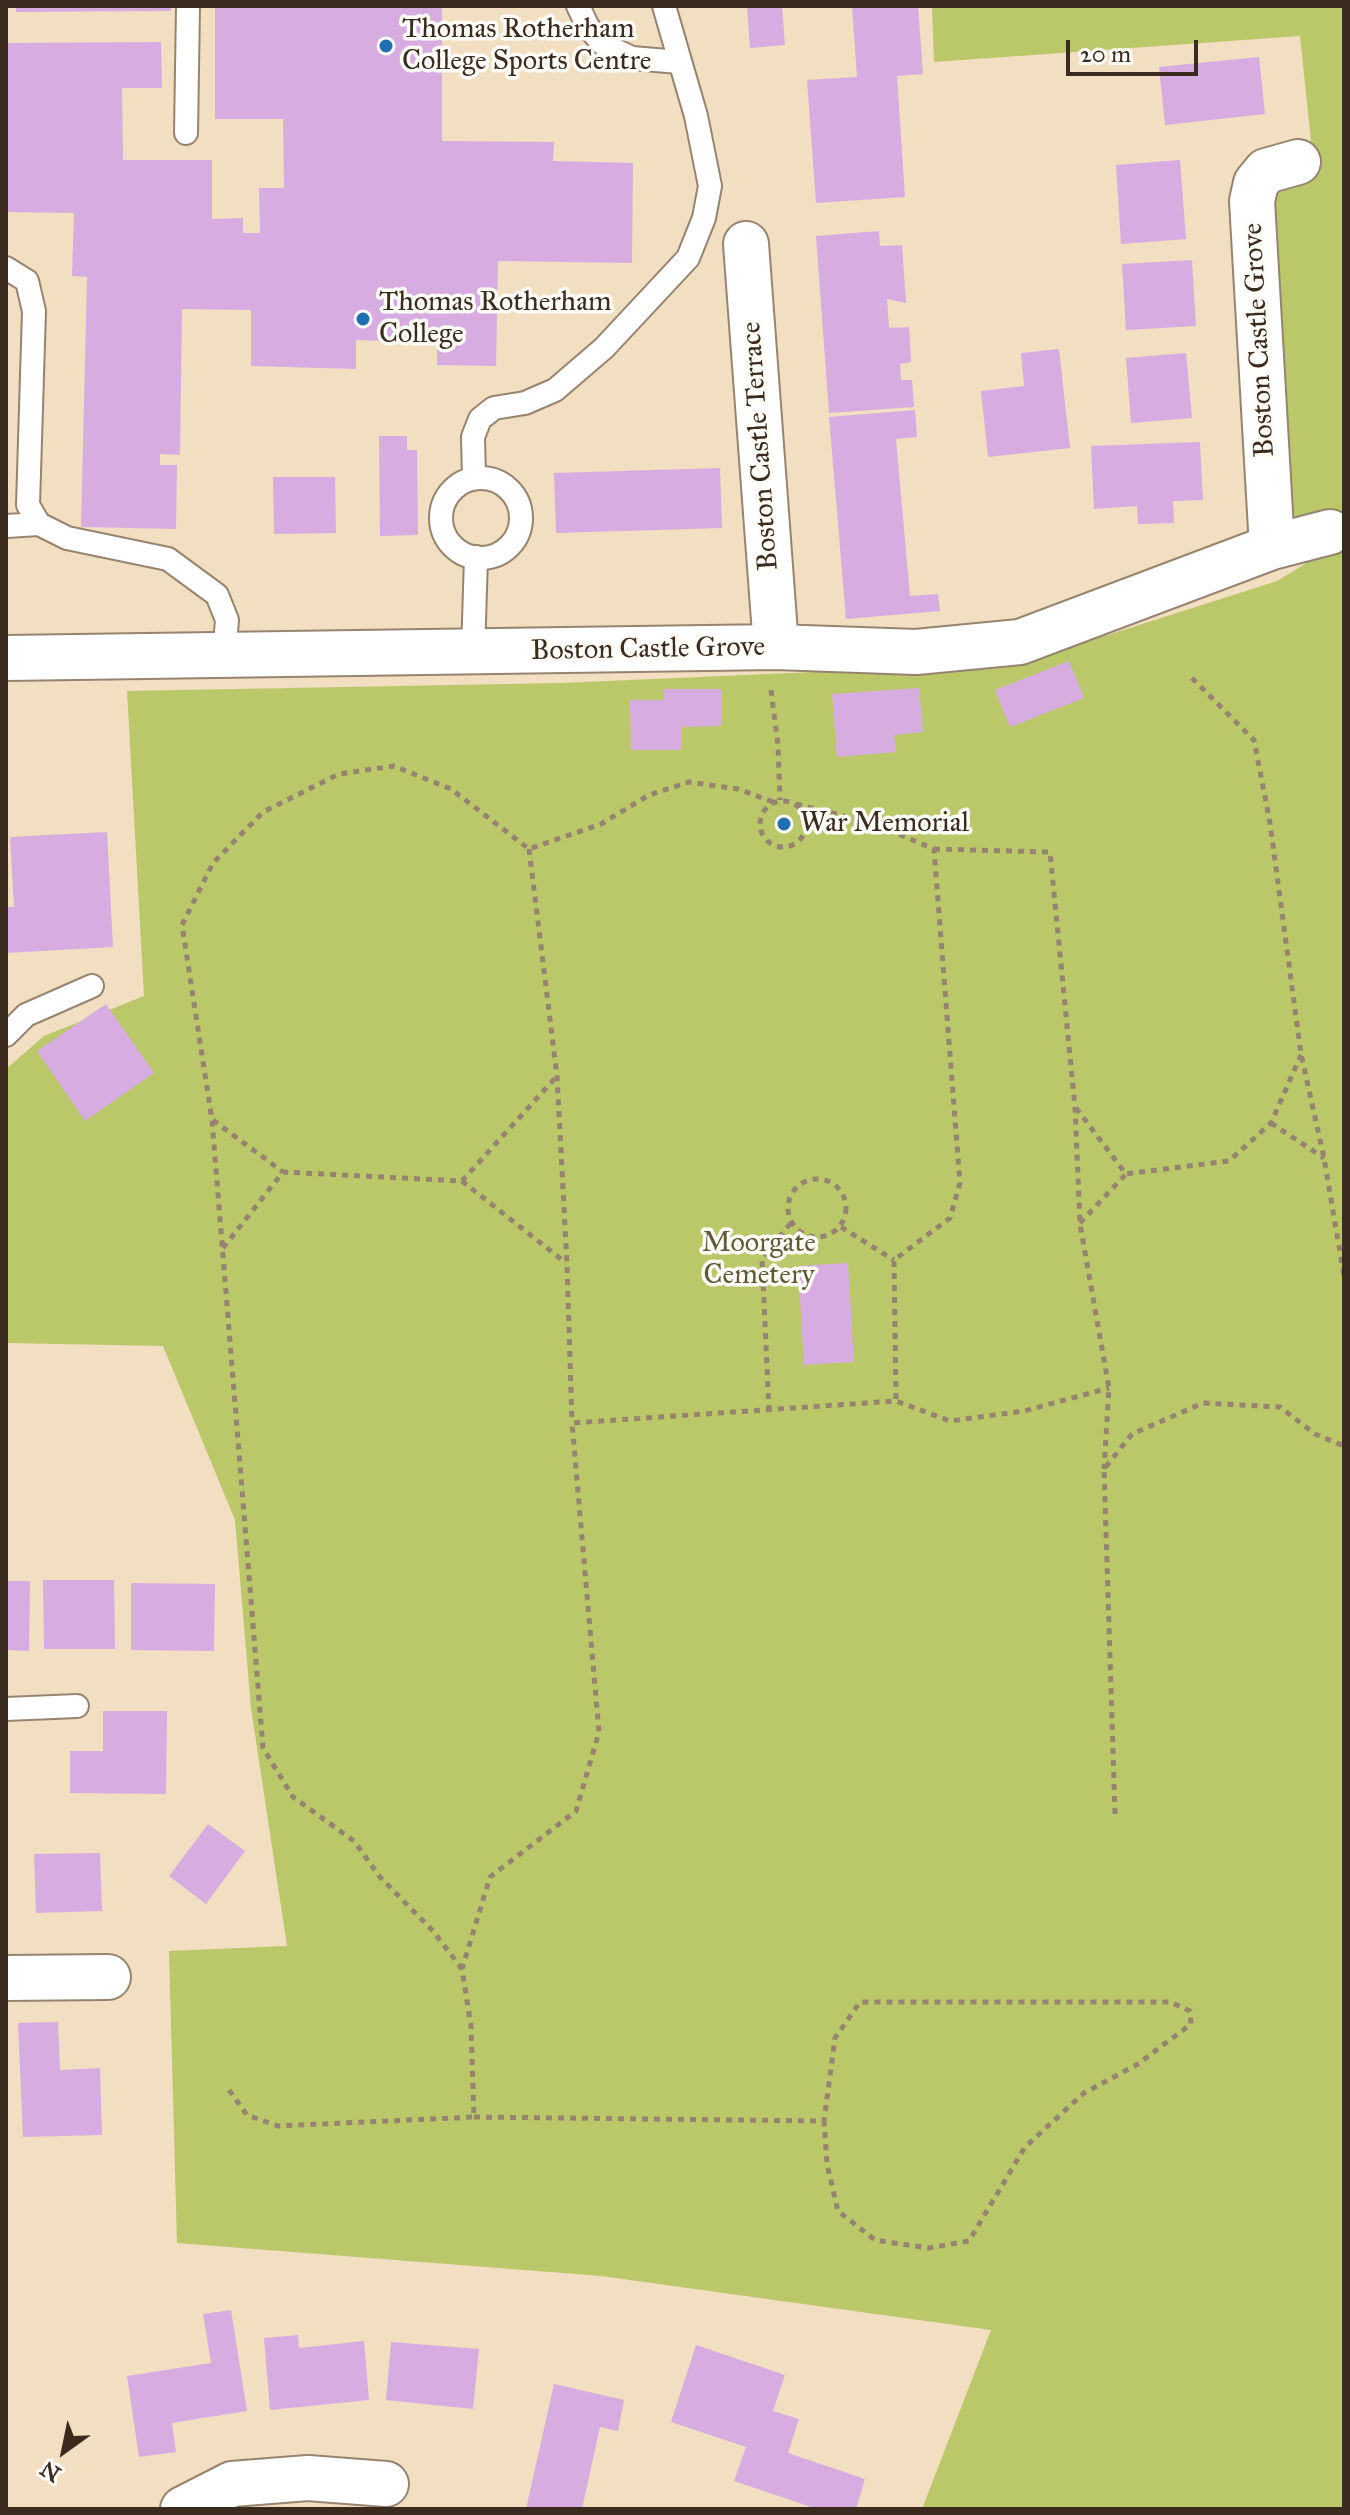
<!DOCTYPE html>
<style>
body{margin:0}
#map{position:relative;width:1350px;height:2515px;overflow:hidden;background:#f2dec1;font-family:"IM FELL Great Primer",serif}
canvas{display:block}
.frame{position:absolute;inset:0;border:8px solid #3b2a1e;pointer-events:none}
.north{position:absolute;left:24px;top:2411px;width:80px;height:80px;-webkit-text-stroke:6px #fdfcf7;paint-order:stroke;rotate:213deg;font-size:22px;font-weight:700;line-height:32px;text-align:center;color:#3b2a1e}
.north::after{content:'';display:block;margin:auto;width:28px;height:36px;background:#3b2a1e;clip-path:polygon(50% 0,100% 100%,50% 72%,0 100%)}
.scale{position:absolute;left:1066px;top:40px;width:132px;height:36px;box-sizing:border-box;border:4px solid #3b2a1e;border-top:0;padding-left:10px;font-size:24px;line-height:28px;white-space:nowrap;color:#3b2a1e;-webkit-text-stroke:6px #fdfcf7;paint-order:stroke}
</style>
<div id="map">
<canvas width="1350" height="2515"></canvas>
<div class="frame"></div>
<div class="north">N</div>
<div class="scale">20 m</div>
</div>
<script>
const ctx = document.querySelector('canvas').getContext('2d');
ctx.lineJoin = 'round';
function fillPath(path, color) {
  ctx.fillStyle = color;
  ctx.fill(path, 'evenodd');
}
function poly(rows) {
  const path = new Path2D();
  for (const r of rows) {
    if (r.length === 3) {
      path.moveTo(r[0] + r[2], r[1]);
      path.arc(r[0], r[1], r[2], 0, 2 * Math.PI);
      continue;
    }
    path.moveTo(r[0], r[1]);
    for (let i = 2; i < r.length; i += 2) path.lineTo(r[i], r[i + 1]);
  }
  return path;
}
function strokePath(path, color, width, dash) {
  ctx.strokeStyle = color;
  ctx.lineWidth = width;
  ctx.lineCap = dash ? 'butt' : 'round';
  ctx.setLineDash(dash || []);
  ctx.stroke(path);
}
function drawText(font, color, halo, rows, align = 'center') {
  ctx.font = font + ' "IM FELL Great Primer",serif';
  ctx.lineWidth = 7;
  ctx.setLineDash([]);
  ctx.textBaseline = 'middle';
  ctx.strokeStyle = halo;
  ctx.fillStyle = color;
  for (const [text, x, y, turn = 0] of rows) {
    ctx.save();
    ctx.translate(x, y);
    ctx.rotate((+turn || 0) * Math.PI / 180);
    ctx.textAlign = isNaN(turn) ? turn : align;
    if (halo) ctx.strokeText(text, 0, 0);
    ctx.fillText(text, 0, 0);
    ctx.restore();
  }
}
fillPath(poly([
 [932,6,1344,6,1344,2509,922,2509,991,2330,601,2276,177,2243,169,1951,287,1946,251,1708,235,1520,163,1346,6,1343,6,1069,44,1036,144,996,127,691,561,683,1020,663,1277,581,1331,548,1285,514,1263,205,1276,180,1314,170,1300,36,934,62]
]), '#bac86a');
fillPath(poly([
 [16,6,171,6,171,11,16,12],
 [215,6,442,6,442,141,554,142,553,161,633,163,632,263,498,261,496,366,437,365,437,342,356,340,356,369,251,366,251,310,182,309,180,455,160,454,160,465,177,465,176,529,81,527,87,277,72,276,74,213,6,212,6,43,161,42,162,88,122,88,123,160,212,160,212,219,243,218,243,233,260,233,259,188,284,188,283,119,215,119],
 [747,6,782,6,785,45,750,48],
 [852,6,918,6,923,74,897,76,905,197,816,203,807,80,857,77],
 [1259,57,1265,114,1165,125,1159,67],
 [1180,160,1186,239,1121,244,1116,165],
 [879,231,880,246,902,245,906,303,887,299,889,328,909,327,911,362,900,364,901,380,912,380,914,407,829,413,816,236],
 [1192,260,1196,326,1126,330,1122,264],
 [1059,349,1070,448,988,457,981,391,1024,386,1021,353],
 [1186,353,1192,418,1131,423,1126,358],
 [915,410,917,437,896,439,910,596,938,594,940,611,846,619,829,417],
 [379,436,407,436,407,450,417,450,418,535,380,536],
 [1200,442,1203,500,1173,501,1174,523,1138,524,1137,506,1094,509,1091,446],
 [720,468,722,528,556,533,554,473],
 [273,477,335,477,336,533,274,534],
 [1069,661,1084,698,1010,727,995,690],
 [919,688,923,732,894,735,896,752,837,757,832,694],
 [664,689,722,689,722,726,682,727,682,750,631,750,630,700,664,700],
 [107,832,113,947,6,953,6,907,14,907,10,837],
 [106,1004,154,1073,85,1121,37,1051],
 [848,1263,854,1362,804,1365,798,1266],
 [43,1580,114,1580,115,1649,44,1649],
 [6,1581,30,1581,29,1651,6,1650],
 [131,1583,215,1584,214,1651,131,1650],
 [103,1711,167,1711,166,1794,70,1793,70,1751,103,1751],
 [208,1824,245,1851,206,1904,169,1876],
 [100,1853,102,1911,36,1913,34,1854],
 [58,2022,60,2070,100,2068,102,2135,23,2137,18,2023],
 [231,2310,247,2411,172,2423,176,2452,139,2457,127,2376,211,2363,203,2314],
 [298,2335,299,2348,364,2341,369,2400,270,2410,264,2338],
 [391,2342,479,2349,473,2409,386,2400],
 [696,2345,785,2375,773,2411,799,2419,788,2453,865,2479,856,2509,817,2509,734,2481,746,2447,671,2422],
 [554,2384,624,2400,618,2431,600,2427,582,2509,526,2509]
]), '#d7ace1');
const service = poly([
 [578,6,588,27,604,45,632,58,679,62],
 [186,133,188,6],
 [6,268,27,281,34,311,28,505,39,524,67,538,168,559,217,595,227,620,224,655],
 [481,518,40],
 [474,478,473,437,480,419,494,408,525,403,555,390,604,348,688,258,704,218,710,186,696,116,664,6],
 [6,526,39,524],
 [473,653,476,557],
 [6,1035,26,1015,92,986],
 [6,1709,77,1706]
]);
const minor = poly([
 [746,244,776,647],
 [1272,547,1252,201,1256,183,1266,171,1298,162],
 [6,658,776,647,916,652,1020,642,1272,547,1330,532],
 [6,1978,108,1977],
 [183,2509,232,2484,308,2478,386,2484]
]);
strokePath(service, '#968470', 26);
strokePath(minor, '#968470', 48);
strokePath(poly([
 [1192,678,1254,740,1270,823,1301,1054,1324,1158,1344,1276],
 [771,690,778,745,780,800],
 [783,824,23],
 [796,804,872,823,934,849,960,1183,950,1218,894,1260,896,1401],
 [529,849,557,1076,567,1264,572,1423],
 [934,849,1050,852,1075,1107,1080,1224,1109,1388,1104,1469],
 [1076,1108,1126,1174,1229,1161,1271,1123,1301,1055],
 [213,1120,283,1172],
 [1271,1123,1324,1158],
 [817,1208,29],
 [462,1181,557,1076],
 [1080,1223,1126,1174],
 [841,1227,894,1260],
 [223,1248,283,1172,462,1181,566,1263],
 [769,1411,762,1258,790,1224],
 [1115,1814,1104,1469,1132,1434,1203,1403,1280,1407,1315,1434,1344,1446],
 [462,1969,433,1931,380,1877,354,1841,293,1797,263,1748,212,1120,182,925,213,863,263,812,339,774,394,766,451,789,529,849,601,824,649,795,689,782,738,789,773,802],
 [229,2090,247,2115,278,2126,474,2117,471,2026,462,1969,490,1877,576,1811,599,1732,572,1423,896,1401,950,1421,1024,1411,1109,1388],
 [474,2117,824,2121,835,2038,860,2002,1170,2002,1190,2011,1191,2024,1138,2064,1084,2093,1025,2147,969,2241,928,2248,875,2240,838,2211,827,2164,824,2121]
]), '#968470', 5, [6, 6]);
strokePath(service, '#fff', 22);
strokePath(minor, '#fff', 44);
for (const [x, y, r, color] of [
 [386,46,8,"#1f6fb2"],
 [363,319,8,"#1f6fb2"],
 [784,824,8,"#1f6fb2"]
]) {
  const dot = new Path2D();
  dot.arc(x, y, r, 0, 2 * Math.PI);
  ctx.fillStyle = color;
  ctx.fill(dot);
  strokePath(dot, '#fdfcf7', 3);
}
drawText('28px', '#3b2a1e', '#fdfcf7', [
 ["Thomas Rotherham",402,30],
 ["College Sports Centre",402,62],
 ["Thomas Rotherham",379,303],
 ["College",379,335],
 ["War Memorial",800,824]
], 'left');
drawText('28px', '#3b2a1e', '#fdfcf7', [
 ["Boston Castle Grove",1260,340,-93],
 ["Boston Castle Terrace",761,446,-94],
 ["Boston Castle Grove",648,650,-1]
]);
drawText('28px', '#615935', '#fdfcf7', [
 ["Moorgate",759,1244],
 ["Cemetery",759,1276]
]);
</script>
